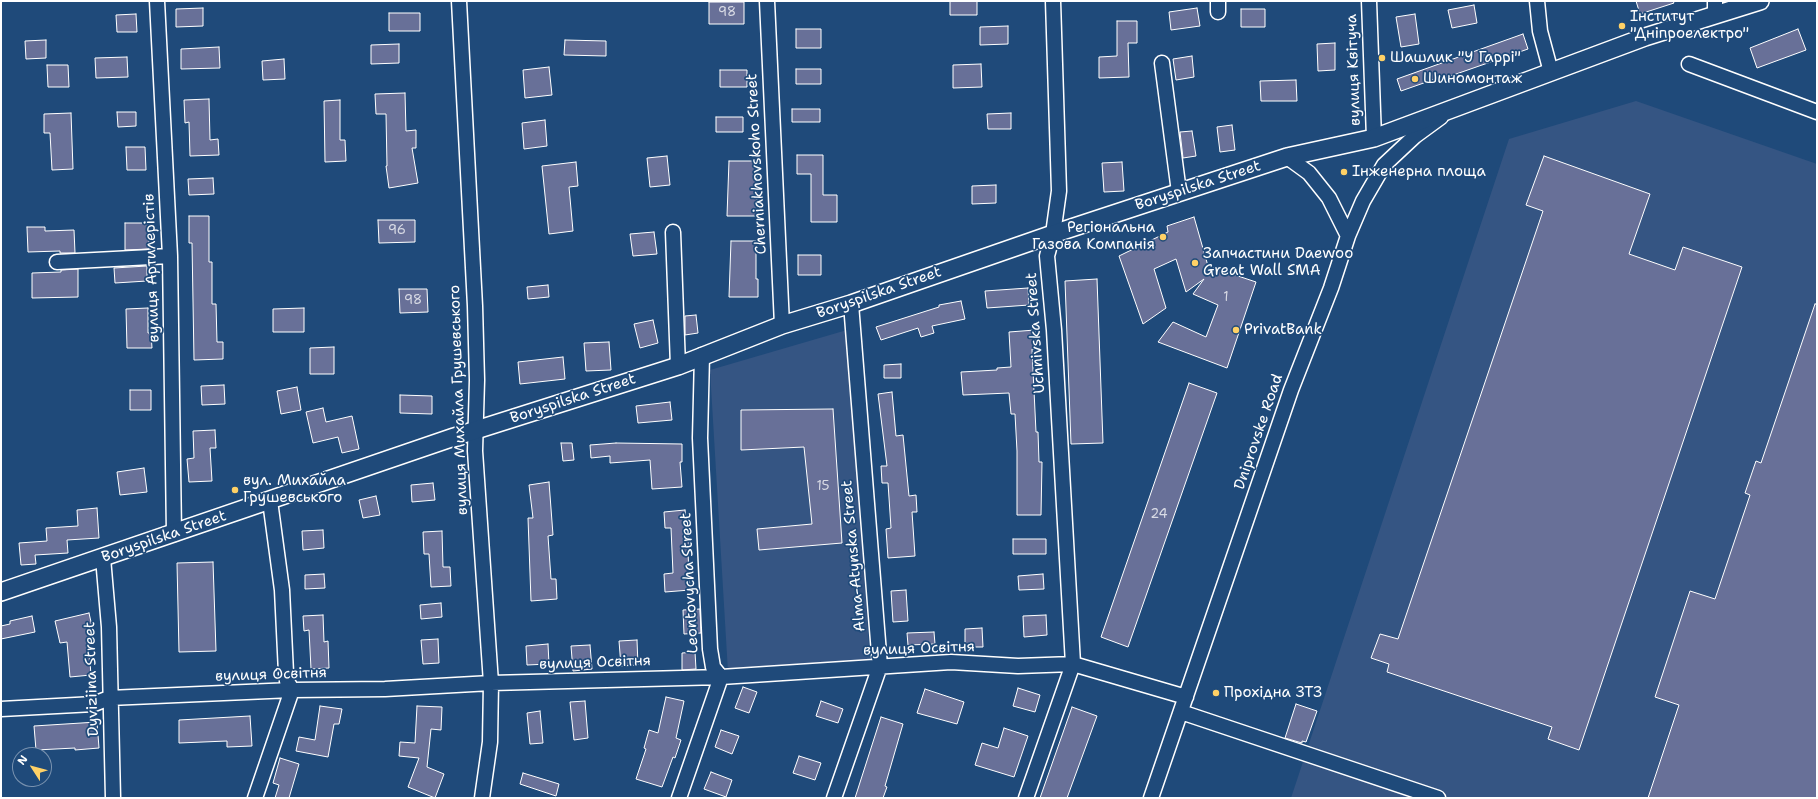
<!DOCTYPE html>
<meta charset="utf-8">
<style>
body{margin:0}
#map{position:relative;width:1818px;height:799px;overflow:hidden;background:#1f4a7a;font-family:"Shantell Sans",sans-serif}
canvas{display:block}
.frame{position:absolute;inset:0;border:2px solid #fff;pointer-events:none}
.north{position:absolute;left:12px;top:747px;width:40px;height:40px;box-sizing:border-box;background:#1f4a7a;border:1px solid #7992af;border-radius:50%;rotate:306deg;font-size:11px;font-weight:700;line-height:16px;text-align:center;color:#fff}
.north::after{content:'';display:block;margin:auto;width:14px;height:18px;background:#ffd166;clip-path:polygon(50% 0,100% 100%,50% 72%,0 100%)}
</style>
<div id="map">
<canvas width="1818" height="799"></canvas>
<div class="frame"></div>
<div class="north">N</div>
</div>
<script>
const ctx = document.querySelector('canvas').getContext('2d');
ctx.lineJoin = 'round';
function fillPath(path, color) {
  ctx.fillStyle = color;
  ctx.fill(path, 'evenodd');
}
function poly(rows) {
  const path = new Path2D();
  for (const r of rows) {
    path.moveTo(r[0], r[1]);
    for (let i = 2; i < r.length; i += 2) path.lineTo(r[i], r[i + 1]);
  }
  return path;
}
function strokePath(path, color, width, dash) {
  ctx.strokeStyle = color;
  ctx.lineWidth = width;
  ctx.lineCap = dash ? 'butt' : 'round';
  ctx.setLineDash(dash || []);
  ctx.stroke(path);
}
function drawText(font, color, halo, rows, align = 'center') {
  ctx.font = font + ' "Shantell Sans",sans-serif';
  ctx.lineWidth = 3.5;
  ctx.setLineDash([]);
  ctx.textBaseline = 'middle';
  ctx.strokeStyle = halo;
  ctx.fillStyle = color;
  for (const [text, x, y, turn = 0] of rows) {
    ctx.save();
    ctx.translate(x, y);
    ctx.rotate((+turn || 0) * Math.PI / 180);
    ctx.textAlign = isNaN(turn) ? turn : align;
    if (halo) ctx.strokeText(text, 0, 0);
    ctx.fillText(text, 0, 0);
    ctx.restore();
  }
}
fillPath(poly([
 [1636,101,1817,164,1817,798,1291,798,1509,139],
 [847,330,870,660,728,672,710,370]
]), '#355583');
const building = poly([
 [950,1,977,1,977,15,950,15,950,1],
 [1636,1,1673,1,1674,3,1640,14,1636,1],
 [709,2,744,2,744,24,709,24,709,2],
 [1474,5,1477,23,1452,28,1448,10,1474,5],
 [203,8,203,26,176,27,176,9,203,8],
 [1197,8,1200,26,1171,30,1169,12,1197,8],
 [1241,9,1265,9,1265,27,1241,27,1241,9],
 [389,13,420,13,420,31,389,31,389,13],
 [136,14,137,32,117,32,116,15,136,14],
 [1415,14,1419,44,1401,47,1396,17,1415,14],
 [1117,21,1137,21,1137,43,1128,43,1129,77,1099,78,1099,57,1117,56,1117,21],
 [1008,26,1008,44,980,45,980,27,1008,26],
 [796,29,821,29,821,48,796,48,796,29],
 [1798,29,1806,50,1757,68,1750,48,1798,29],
 [1523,34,1528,49,1436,81,1435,79,1401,91,1397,79,1523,34],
 [46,40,46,58,26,59,25,41,46,40],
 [565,40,606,41,606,56,564,55,565,40],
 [1335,43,1335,70,1318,71,1317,44,1335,43],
 [399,44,399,63,371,64,371,45,399,44],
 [219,47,220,68,181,69,181,49,219,47],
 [1192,56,1194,77,1176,80,1173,59,1192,56],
 [127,57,128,77,96,78,95,58,127,57],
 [284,59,285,79,263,80,262,61,284,59],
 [981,64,982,87,953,88,953,65,981,64],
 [47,65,68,65,69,87,48,87,47,65],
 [549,67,552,95,525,98,523,70,549,67],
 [796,69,821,69,821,84,796,84,796,69],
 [720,70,747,70,747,87,720,87,720,70],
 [1296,80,1297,101,1261,101,1260,81,1296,80],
 [405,93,406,131,416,130,416,148,412,148,418,183,389,188,386,166,387,166,386,114,376,114,375,94,405,93],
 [209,99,210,140,218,139,219,155,190,156,189,122,185,123,184,100,209,99],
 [340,100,340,140,345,140,346,161,325,162,324,101,340,100],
 [792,109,820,109,820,122,792,122,792,109],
 [117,112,136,112,136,126,118,127,117,112],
 [71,113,73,169,52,170,50,133,44,133,44,114,71,113],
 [1011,113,1011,129,988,129,987,114,1011,113],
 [716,117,743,117,743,132,716,132,716,117],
 [545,120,547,146,524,149,522,123,545,120],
 [1232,125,1235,150,1220,152,1217,127,1232,125],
 [1192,131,1196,156,1183,158,1180,132,1192,131],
 [126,147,145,147,146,170,127,170,126,147],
 [797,155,823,155,823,195,837,195,837,222,811,222,811,174,797,174,797,155],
 [667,156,670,185,650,187,647,158,667,156],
 [1544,156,1650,194,1629,254,1675,270,1683,247,1742,267,1579,750,1548,739,1552,727,1387,672,1389,664,1371,658,1380,634,1398,639,1543,211,1526,205,1544,156],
 [729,161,757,161,757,216,727,216,729,161],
 [576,162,578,186,569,187,573,231,549,234,542,166,576,162],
 [1122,162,1124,191,1104,192,1102,163,1122,162],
 [213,178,214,194,189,195,188,179,213,178],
 [996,185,996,203,972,204,972,186,996,185],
 [189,216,209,216,209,262,212,262,212,304,216,304,217,342,223,342,223,359,194,360,192,243,189,243,189,216],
 [1194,217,1208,266,1256,282,1227,368,1158,342,1173,322,1206,337,1218,305,1193,294,1204,279,1186,292,1176,259,1154,269,1166,308,1143,324,1119,256,1168,232,1167,226,1194,217],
 [378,220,415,220,415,242,379,243,378,220],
 [125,223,149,223,149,249,125,250,125,223],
 [27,227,45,227,45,231,74,230,75,253,60,253,60,251,28,252,27,227],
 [654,232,657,254,633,256,630,234,654,232],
 [731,241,756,241,756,279,758,279,758,297,729,297,731,241],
 [798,255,821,255,821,275,798,275,798,255],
 [147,266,147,281,115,283,114,268,147,266],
 [78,269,78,297,32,298,32,273,61,272,61,270,78,269],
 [1097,279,1103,443,1071,444,1065,281,1097,279],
 [548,285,549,297,528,299,527,287,548,285],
 [1028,288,1029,305,987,308,985,291,1028,288],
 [399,289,427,289,428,312,400,313,399,289],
 [961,301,965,319,932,326,934,333,921,337,918,328,881,340,876,327,939,307,939,305,961,301],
 [1815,304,1817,304,1817,798,1648,798,1679,705,1655,697,1690,591,1715,599,1750,495,1745,493,1756,461,1761,463,1815,304],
 [148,308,148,333,151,333,152,348,127,348,126,309,148,308],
 [304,308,304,332,273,332,273,309,304,308],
 [696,315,698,333,685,335,685,316,696,315],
 [653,320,658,343,640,348,634,324,653,320],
 [1035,330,1036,349,1032,349,1036,432,1038,432,1039,462,1042,462,1041,515,1017,515,1017,451,1015,414,1011,414,1009,393,963,395,961,372,997,370,997,368,1011,367,1009,332,1035,330],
 [609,342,611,370,586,371,584,343,609,342],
 [334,347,334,374,310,374,310,348,334,347],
 [563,357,565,379,520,384,518,362,563,357],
 [901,364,901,378,884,378,884,365,901,364],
 [1189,383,1217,393,1128,647,1101,637,1189,383],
 [224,385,225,404,202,405,201,386,224,385],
 [297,387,301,410,281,414,277,391,297,387],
 [130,390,151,390,151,410,130,410,130,390],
 [892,392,896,436,903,435,909,496,916,495,917,512,912,512,915,556,888,558,886,529,891,528,888,483,882,483,881,466,887,466,878,394,892,392],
 [400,395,432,396,432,414,400,413,400,395],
 [670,402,672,420,638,423,636,406,670,402],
 [323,408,326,422,352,416,359,449,342,453,338,437,313,443,306,412,323,408],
 [833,409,842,543,759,550,757,529,812,524,804,447,741,450,741,410,833,409],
 [215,430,216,448,210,448,212,481,189,482,187,459,194,458,193,431,215,430],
 [561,443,572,443,574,460,563,461,561,443],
 [616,443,682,444,682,462,680,462,682,487,652,489,650,460,610,463,610,456,591,458,590,445,616,443],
 [144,468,147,492,120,495,117,472,144,468],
 [549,482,553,535,548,536,551,579,556,579,557,599,531,601,528,518,533,518,529,485,549,482],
 [433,483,435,500,412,502,411,485,433,483],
 [376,496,380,515,363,518,359,500,376,496],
 [97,508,99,538,67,540,68,553,35,555,36,564,21,565,19,543,47,541,46,528,78,526,77,510,97,508],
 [685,510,690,553,688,553,690,590,665,592,664,574,673,573,671,528,665,528,664,512,685,510],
 [323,530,324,548,303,550,302,531,323,530],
 [442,531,443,567,450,567,451,586,431,587,429,554,424,554,423,532,442,531],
 [1013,539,1046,539,1046,554,1013,554,1013,539],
 [213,562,216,651,179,652,177,563,213,562],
 [324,574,325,588,305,589,305,575,324,574],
 [1043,574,1044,589,1019,590,1018,576,1043,574],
 [906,590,908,621,893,622,891,591,906,590],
 [441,603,442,617,421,619,420,605,441,603],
 [700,609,701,633,684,634,683,610,700,609],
 [89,613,94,635,88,637,91,675,70,677,67,642,60,643,55,621,89,613],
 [323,615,324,642,328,641,329,668,311,669,309,630,304,631,303,616,323,615],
 [1046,615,1047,635,1024,637,1023,616,1046,615],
 [32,616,35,632,1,639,1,626,10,624,10,621,32,616],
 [982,628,983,647,965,647,965,629,982,628],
 [934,632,935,644,908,645,907,633,934,632],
 [438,639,439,663,423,664,421,640,438,639],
 [637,640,638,665,621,666,619,641,637,640],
 [548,644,549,664,527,665,526,646,548,644],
 [590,645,592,669,573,671,571,646,590,645],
 [695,652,696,669,682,670,682,653,695,652],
 [743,687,757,692,749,713,735,708,743,687],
 [1018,688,1040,695,1035,712,1013,706,1018,688],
 [925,689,964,702,957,724,917,713,925,689],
 [666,697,684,701,676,738,681,740,675,758,673,757,662,787,636,779,646,749,644,748,649,730,658,733,666,697],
 [585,701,588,738,574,740,570,702,585,701],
 [821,701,843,709,838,723,816,716,821,701],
 [1296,704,1317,711,1306,742,1302,741,1302,743,1285,738,1296,704],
 [320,706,342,709,339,724,334,724,328,757,296,751,299,737,315,740,320,706],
 [417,706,442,707,441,730,431,729,427,767,444,774,435,798,408,787,419,758,399,756,400,742,415,743,417,706],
 [1072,707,1097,716,1067,798,1040,798,1072,707],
 [540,711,543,743,530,744,527,713,540,711],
 [250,716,252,746,227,747,227,741,179,743,179,720,250,716],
 [881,717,903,724,885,786,887,787,883,798,855,798,881,717],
 [97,722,99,748,75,750,75,748,36,750,34,726,97,722],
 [1004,728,1028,736,1014,777,975,765,982,743,998,748,1004,728],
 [721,730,739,736,732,754,715,747,721,730],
 [799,756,821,763,815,780,793,773,799,756],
 [280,758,299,764,289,798,275,798,279,785,273,783,280,758],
 [711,772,732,780,726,797,704,789,711,772],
 [523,773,559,784,556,796,520,784,523,773]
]);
fillPath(building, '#687098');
strokePath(building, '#fff', 1);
const minor = poly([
 [157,1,170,256,174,534],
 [459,1,475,306,477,380,475,451,491,683,490,742,482,798],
 [767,1,782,325],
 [1218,1,1218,12],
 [1369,1,1374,138],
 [1537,1,1540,31,1551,72],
 [1715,1,1715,15],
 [1162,63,1179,192],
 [1689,64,1817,112],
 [1287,157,1309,173,1329,198,1348,236],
 [673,232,678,366],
 [57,262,170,256],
 [103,558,109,627,113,798],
 [1,709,94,704,109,698,292,690,385,689,491,683,721,677,951,662,1018,666,1073,664,1186,697],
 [1181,712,1438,798],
 [255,798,292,690,287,681,286,673,282,590,270,501],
 [679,798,721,677,713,667,710,649,700,438,702,355],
 [834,798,880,666,851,304],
 [1026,798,1073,664,1054,330,1047,256,1053,234,1059,191,1053,1],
 [1151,798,1291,390,1331,288,1348,236,1363,201,1384,165,1415,136,1441,117]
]);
const major = poly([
 [1,592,454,437,678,366,782,325,851,304,1053,234,1287,157,1374,138,1645,37,1760,1]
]);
strokePath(minor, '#fff', 17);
strokePath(major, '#fff', 20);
strokePath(minor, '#1f4a7a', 14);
strokePath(major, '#1f4a7a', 17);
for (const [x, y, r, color] of [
 [1622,26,4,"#ffd166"],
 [1382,58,4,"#ffd166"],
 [1415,79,4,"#ffd166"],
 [1344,172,4,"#ffd166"],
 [1163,237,4,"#ffd166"],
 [1195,263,4,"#ffd166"],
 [1236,330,4,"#ffd166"],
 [235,490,4,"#ffd166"],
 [1216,693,4,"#ffd166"]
]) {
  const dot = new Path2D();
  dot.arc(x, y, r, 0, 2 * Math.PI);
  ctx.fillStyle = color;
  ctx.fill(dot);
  strokePath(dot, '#1f4a7a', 1.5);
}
drawText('13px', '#d9dbe5', null, [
 ["98",727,13],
 ["96",397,231],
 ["1",1226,298],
 ["98",413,301],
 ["15",823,487],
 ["24",1159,515]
]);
drawText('15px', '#fff', '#1f4a7a', [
 ["Інститут",1630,17],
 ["\"Дніпроелектро\"",1630,34],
 ["Шашлик \"У Гаррі\"",1390,58],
 ["Шиномонтаж",1423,79],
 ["Інженерна площа",1352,172],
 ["Регіональна",1155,228,"right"],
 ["Газова Компанія",1155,245,"right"],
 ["Запчастини Daewoo",1203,254],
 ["Great Wall SMA",1203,271],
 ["PrivatBank",1244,330],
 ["вул. Михайла",243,481],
 ["Грушевського",243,498],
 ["Прохідна ЗТЗ",1224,693]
], 'left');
drawText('15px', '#fff', '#1f4a7a', [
 ["вулиця Квітуча",1354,70,-92],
 ["Cherniakhovskoho Street",757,164,-93],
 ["Boryspilska Street",1198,186,-18],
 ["вулиця Артилерістів",152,268,-92],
 ["Boryspilska Street",879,293,-19],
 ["Uchnivska Street",1036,333,-94],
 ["Boryspilska Street",573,399,-18],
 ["вулиця Михайла Грушевського",459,400,-92],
 ["Dniprovske Road",1259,432,-71],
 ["Boryspilska Street",164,537,-19],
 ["Alma-Atynska Street",854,556,-95],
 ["Leontovycha Street",690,583,-93],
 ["вулиця Освітня",919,649,-2],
 ["вулиця Освітня",595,663,-2],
 ["вулиця Освітня",271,675,-2],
 ["Dyviziina Street",92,679,-92]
]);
</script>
